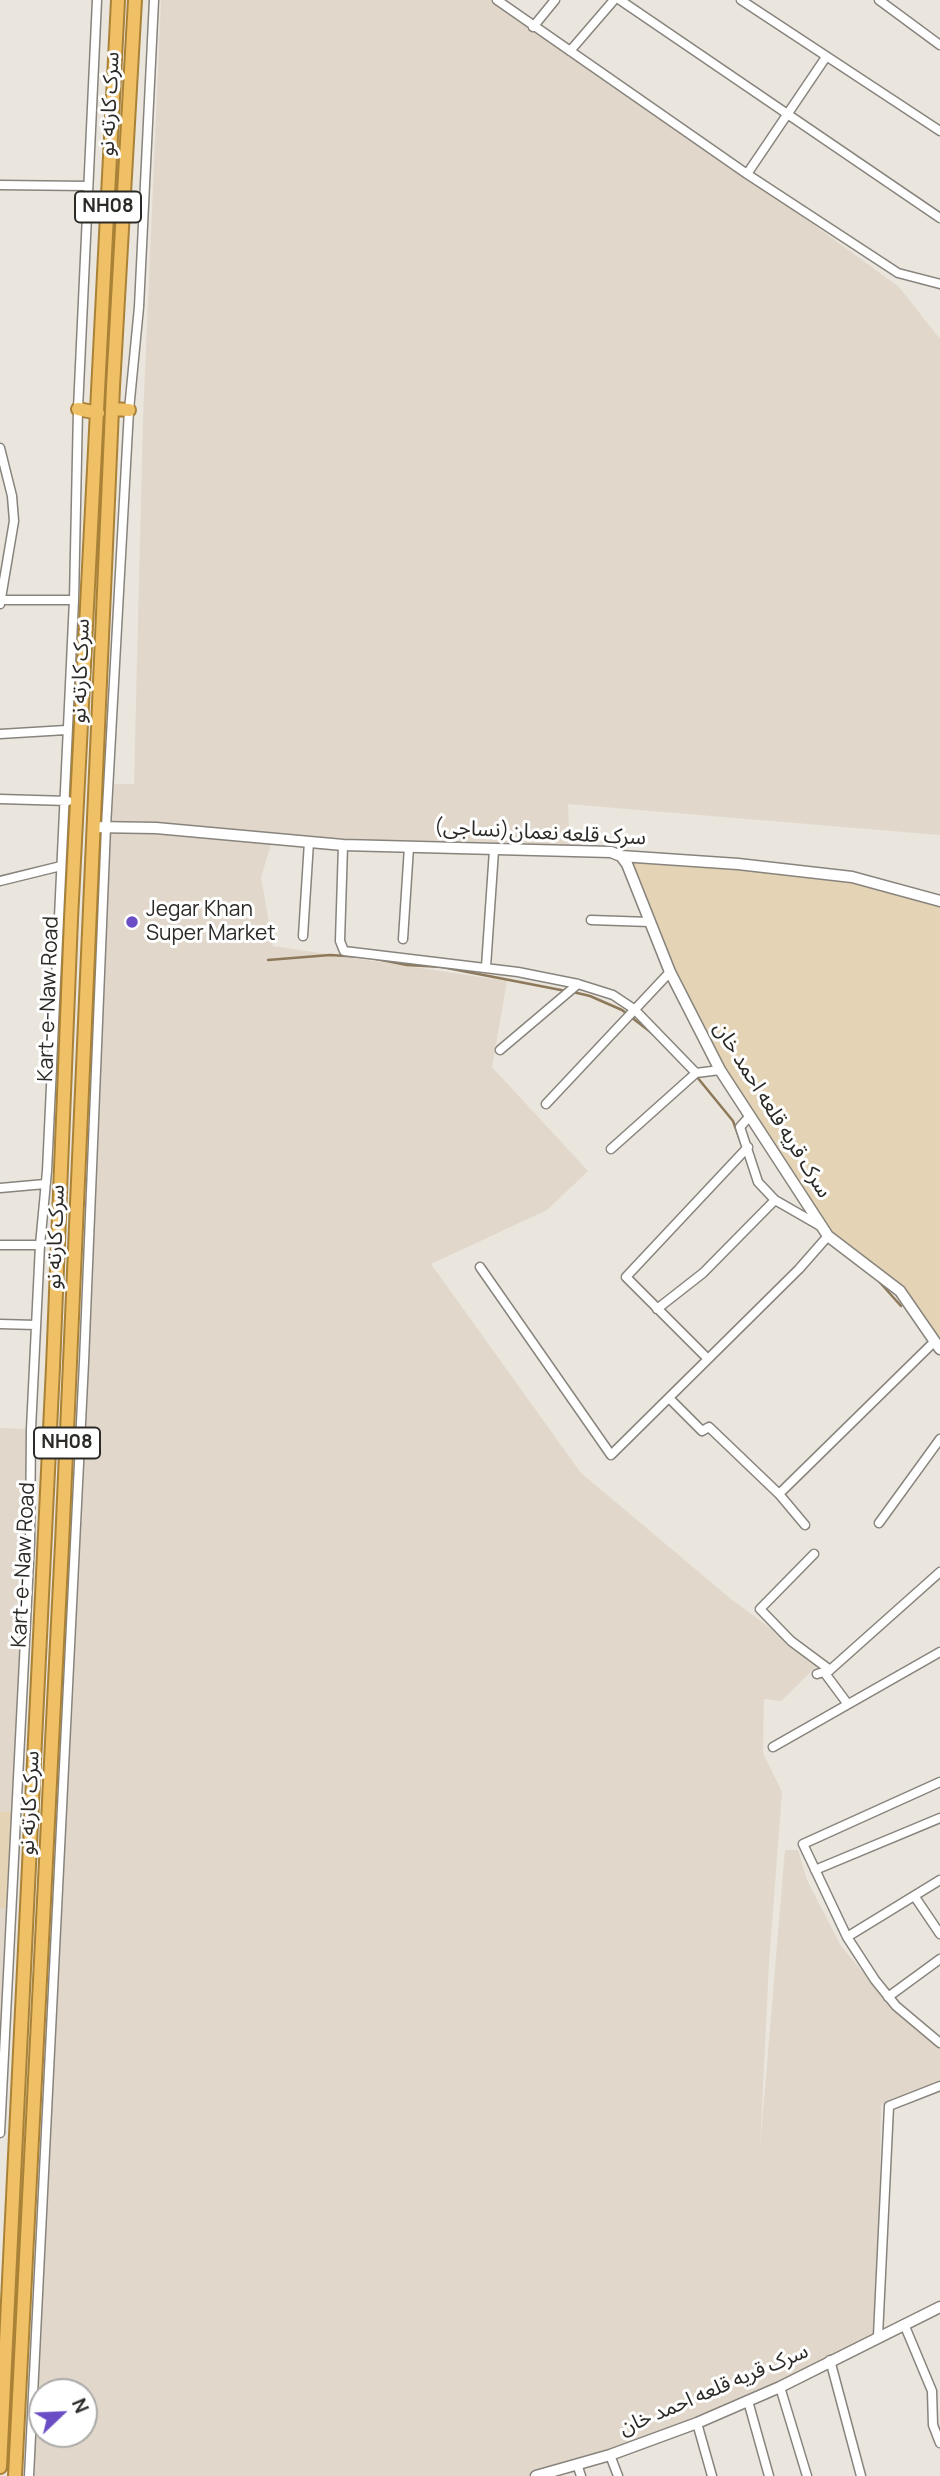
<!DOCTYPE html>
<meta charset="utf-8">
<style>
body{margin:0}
#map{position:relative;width:940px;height:2476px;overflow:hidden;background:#eae5dd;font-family:Manrope,sans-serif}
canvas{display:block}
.north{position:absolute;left:28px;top:2378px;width:70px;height:70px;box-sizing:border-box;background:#fff;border:2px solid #abaaa9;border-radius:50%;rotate:67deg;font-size:19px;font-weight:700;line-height:28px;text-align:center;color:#2c2a27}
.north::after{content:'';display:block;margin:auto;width:24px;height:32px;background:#6b4dc6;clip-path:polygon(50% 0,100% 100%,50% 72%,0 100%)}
</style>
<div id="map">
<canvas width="940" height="2476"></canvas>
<div class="north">N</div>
</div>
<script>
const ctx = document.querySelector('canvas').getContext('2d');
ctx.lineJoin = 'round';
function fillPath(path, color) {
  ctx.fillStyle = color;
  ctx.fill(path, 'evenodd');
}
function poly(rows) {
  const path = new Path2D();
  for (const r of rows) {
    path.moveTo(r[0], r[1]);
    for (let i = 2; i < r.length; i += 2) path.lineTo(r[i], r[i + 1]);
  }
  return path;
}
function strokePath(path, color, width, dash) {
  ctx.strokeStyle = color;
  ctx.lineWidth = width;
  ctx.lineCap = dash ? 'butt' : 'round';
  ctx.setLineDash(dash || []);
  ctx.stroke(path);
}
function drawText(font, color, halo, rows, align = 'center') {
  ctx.font = font + ' Manrope,"Noto Sans Arabic",sans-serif';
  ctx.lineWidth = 6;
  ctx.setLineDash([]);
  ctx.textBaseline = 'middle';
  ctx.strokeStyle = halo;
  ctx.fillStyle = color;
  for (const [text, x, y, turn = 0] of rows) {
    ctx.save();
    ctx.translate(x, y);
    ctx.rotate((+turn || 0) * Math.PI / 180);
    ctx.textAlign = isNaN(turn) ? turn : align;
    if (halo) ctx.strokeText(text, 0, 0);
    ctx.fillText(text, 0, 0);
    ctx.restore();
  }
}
fillPath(poly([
 [161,0,506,0,899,287,940,339,940,835,568,804,570,849,273,838,261,877,273,946,507,981,492,1067,588,1171,547,1210,431,1264,581,1473,731,1599,819,1664,781,1701,764,1699,763,1753,782,1792,769,1963,760,2148,785,1850,798,1850,807,1880,841,1946,891,2006,940,2046,940,2084,881,2105,878,2336,697,2423,536,2476,29,2476,109,784,134,784,143,418],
 [42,2392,84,2392,84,2434,42,2434],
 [0,1428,31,1429,17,1812,0,1812],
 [0,1908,12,1909,0,2133]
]), '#e1d8cb');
fillPath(poly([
 [621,856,852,877,940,901,940,1349,900,1291,828,1236,720,1070],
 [0,1812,17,1812,12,1909,0,1908]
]), '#e4d3b5');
strokePath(poly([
 [376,959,407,965,442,967,566,991],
 [268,960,330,955,363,957],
 [573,992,590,996,622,1010,653,1034],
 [697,1077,733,1121,757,1186],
 [875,1277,901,1306]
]), '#8d7959', 2.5);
const minor = poly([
 [497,0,747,174,898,273,940,284],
 [620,0,940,218],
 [741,0,940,131],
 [879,0,940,45],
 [533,27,555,0],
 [570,51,614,0],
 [747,174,826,57],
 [0,185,87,186],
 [0,448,12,496,14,521,0,604],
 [2,600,74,600],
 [0,734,66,730],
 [0,799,68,801],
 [343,845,340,941,344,951,518,972,578,984,613,995,634,1009,696,1073],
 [0,881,61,866],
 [591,920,650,922],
 [303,936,309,842],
 [403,939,409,847],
 [486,967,494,850],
 [500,1050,578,984],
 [546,1104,670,972],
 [750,1116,740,1127,758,1182,775,1200,822,1227],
 [611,1149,696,1073,720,1070],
 [0,1188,45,1184],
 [0,1245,40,1245],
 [480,1267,611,1455,799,1269,828,1236],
 [657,1309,703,1273,775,1200],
 [0,1324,36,1325],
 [708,1359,626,1277,748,1147],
 [670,1399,702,1431,709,1427,779,1494,805,1525],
 [779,1494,935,1341],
 [879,1523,940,1439],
 [814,1554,760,1609,791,1641,830,1670],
 [824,1672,847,1703],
 [817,1674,830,1670,940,1572],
 [773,1747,940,1652],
 [940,1782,803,1844,847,1937,875,1980,896,2006,940,2043],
 [815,1870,940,1818],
 [915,1897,940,1934],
 [847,1937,940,1880],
 [888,1997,940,1959],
 [0,2133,30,1542,31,1429,40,1245,47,1171,74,600,78,409,97,0],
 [904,2324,932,2391,933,2425,940,2443],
 [878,2336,889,2106,940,2086],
 [830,2360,861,2476],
 [780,2387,807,2476],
 [748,2401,769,2476],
 [697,2423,712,2476],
 [610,2455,618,2476],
 [577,2464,581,2476],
 [29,2476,84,1362,106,827,129,410,139,307,154,0]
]);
const tertiary = poly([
 [93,827,156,828,343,845,611,852,621,856,738,864,852,877,940,901],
 [621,856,627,864,670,972,720,1070,828,1236,900,1291,940,1349],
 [536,2476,610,2455,697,2423,780,2387,940,2307]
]);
const trunk = poly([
 [78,409,98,413],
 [113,409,129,410],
 [0,2467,53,1367,71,919,118,0],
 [15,2476,62,1544,113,387,135,0]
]);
strokePath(minor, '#88847d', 11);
strokePath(tertiary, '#88847d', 13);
strokePath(trunk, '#a98237', 16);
strokePath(minor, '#fff', 8);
strokePath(tertiary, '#fff', 10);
strokePath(trunk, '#f0c066', 12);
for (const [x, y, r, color] of [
 [132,922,7,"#6b4dc6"]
]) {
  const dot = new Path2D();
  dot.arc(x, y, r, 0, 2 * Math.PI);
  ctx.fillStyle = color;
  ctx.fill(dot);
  strokePath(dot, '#fff', 2.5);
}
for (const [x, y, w] of [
 [108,207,66],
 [67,1443,66]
]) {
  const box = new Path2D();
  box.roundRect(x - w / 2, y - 15.5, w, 31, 5);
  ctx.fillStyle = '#fff';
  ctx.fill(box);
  strokePath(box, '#2c2a27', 2);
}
drawText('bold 19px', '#2c2a27', null, [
 ["NH08",108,207],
 ["NH08",67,1443]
]);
drawText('21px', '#2c2a27', '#fff', [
 ["سرک کارته نو",110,104,-87],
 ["سرک کارته نو",81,671,-88],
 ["سرک قلعه نعمان(نساجی)",540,833,3],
 ["Kart-e-Naw Road",49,999,-88],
 ["سرک قریه قلعه احمد خان",772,1110,58],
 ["سرک کارته نو",56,1237,-88],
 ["Kart-e-Naw Road",24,1565,-87],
 ["سرک کارته نو",30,1803,-87],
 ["سرک قریه قلعه احمد خان",714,2390,-23]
]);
drawText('21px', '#2c2a27', '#fff', [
 ["Jegar Khan",146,910],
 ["Super Market",146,934]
], 'left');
</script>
